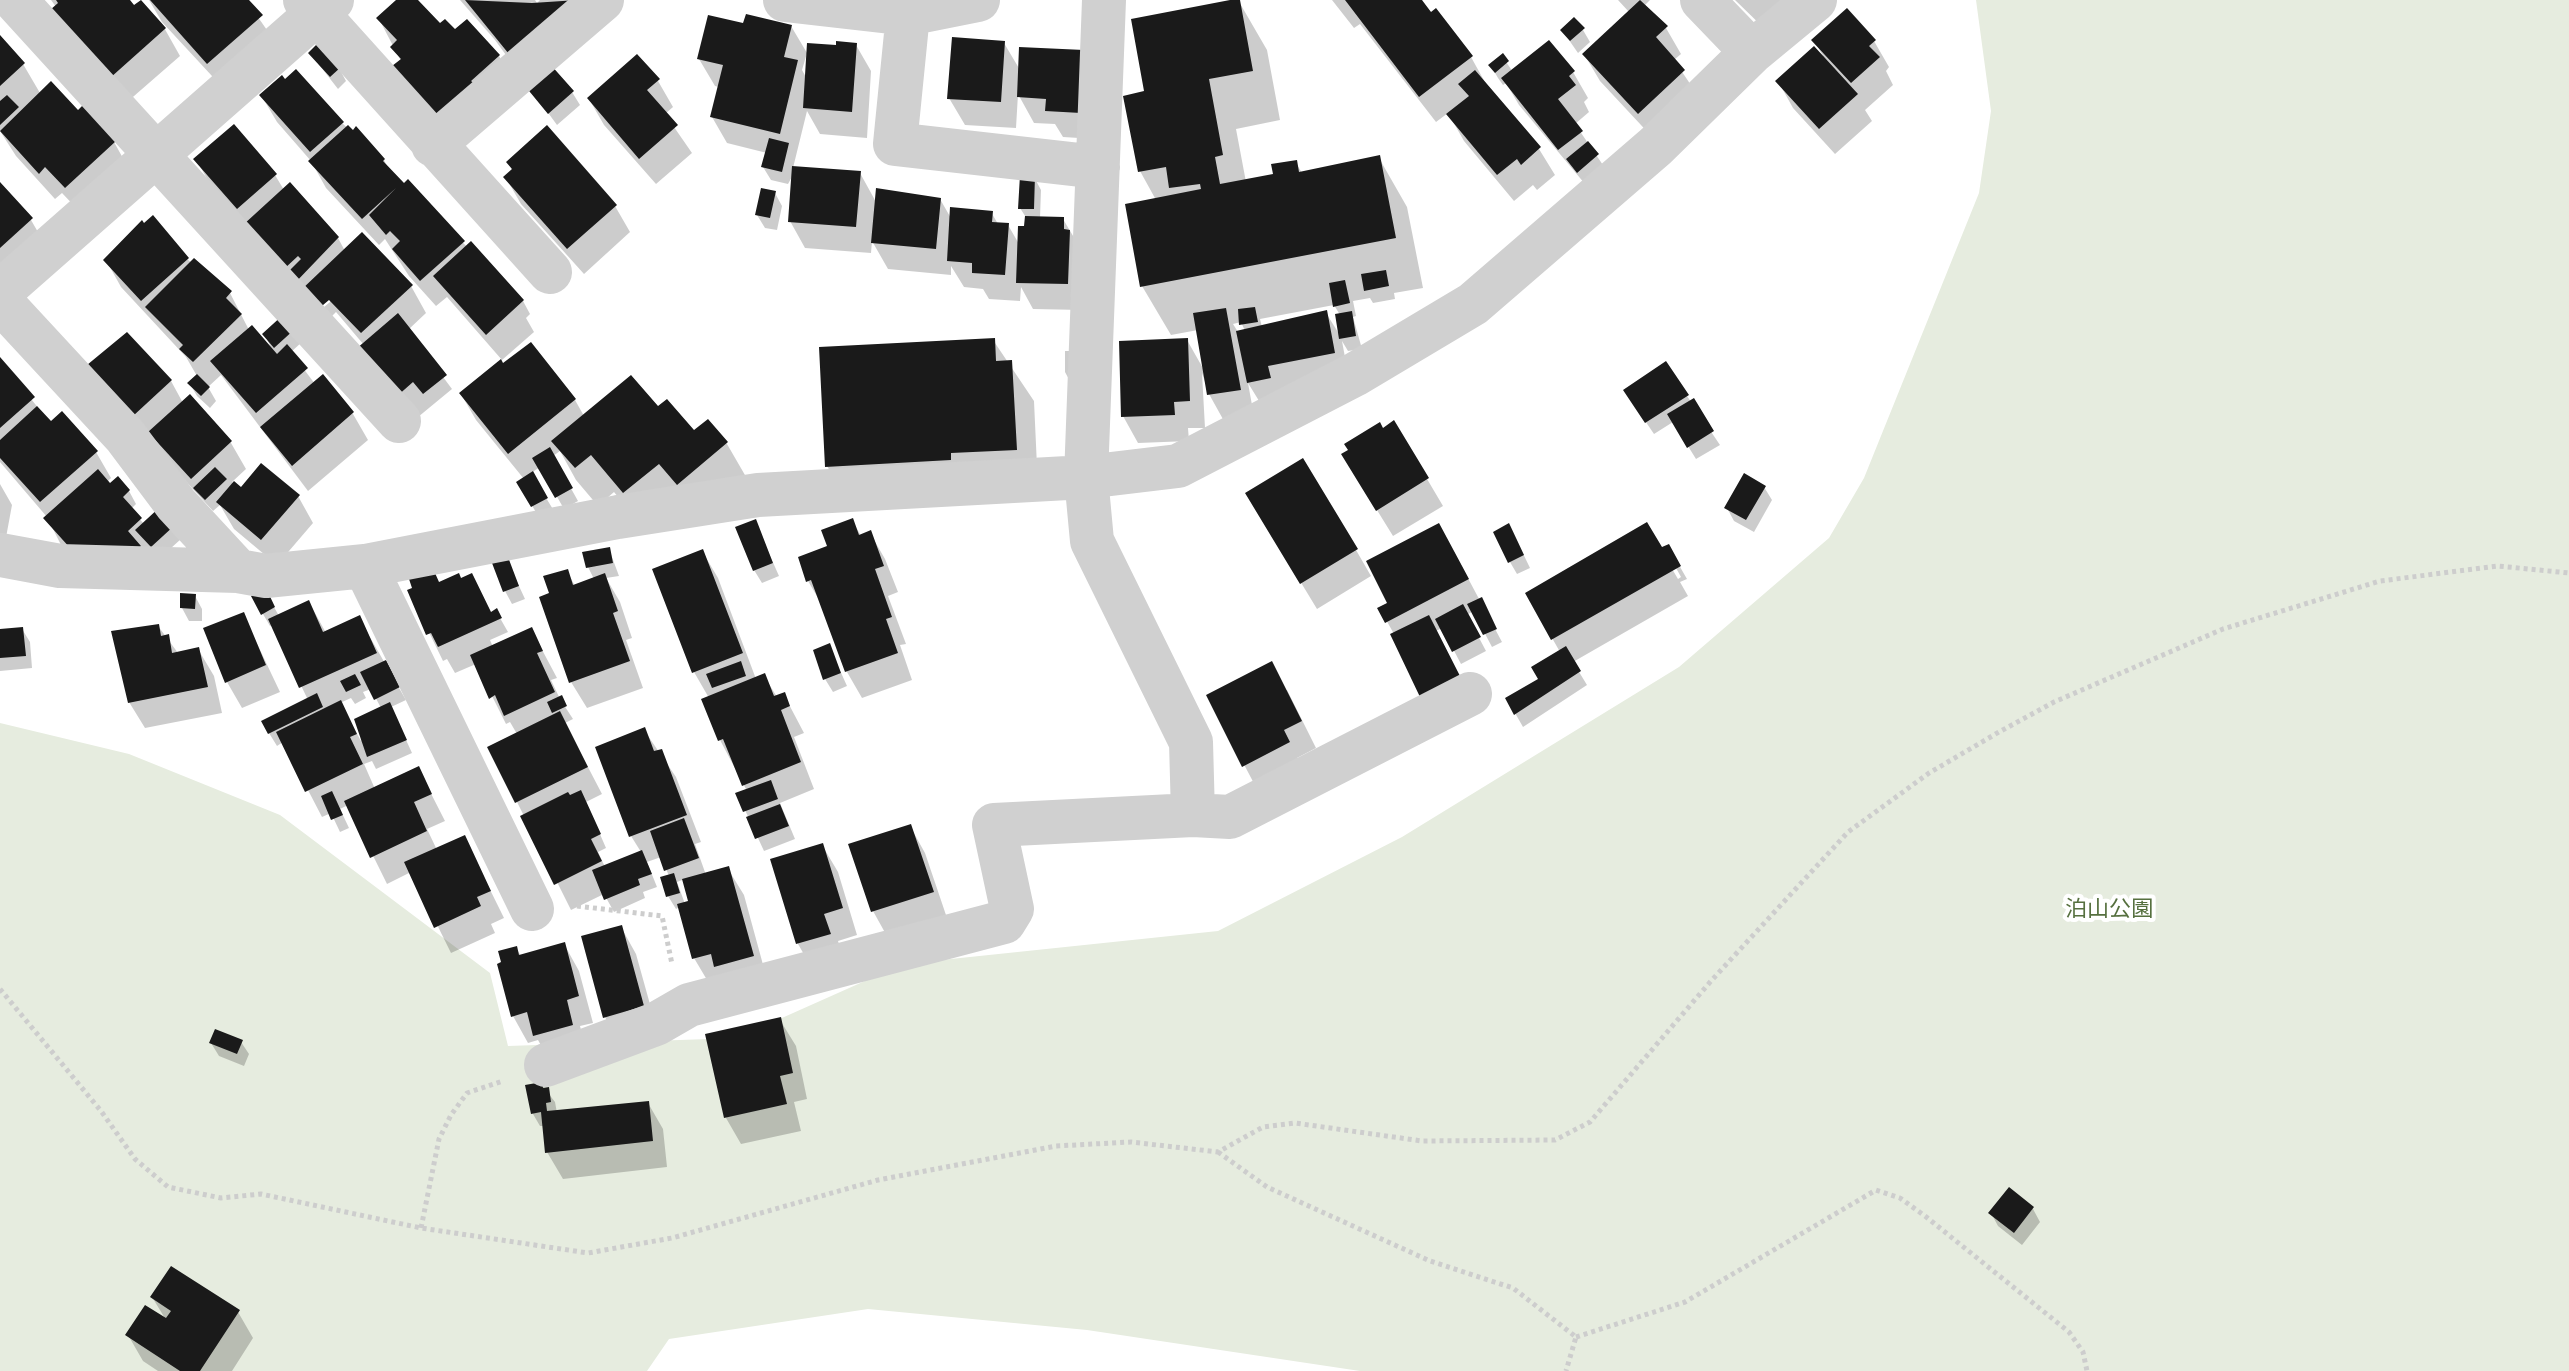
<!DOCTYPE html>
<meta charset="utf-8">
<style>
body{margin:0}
canvas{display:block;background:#fff}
</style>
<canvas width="2569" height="1371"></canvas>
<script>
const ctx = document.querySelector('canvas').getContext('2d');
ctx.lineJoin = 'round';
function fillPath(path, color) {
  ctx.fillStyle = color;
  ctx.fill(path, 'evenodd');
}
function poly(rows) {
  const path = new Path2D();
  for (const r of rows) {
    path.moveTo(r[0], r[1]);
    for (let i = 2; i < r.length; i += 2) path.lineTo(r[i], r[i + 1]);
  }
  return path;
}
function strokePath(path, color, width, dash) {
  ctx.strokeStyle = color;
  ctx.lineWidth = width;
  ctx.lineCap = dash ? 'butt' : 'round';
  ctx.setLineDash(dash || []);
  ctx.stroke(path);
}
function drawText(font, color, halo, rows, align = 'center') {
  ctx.font = font + ' "Roboto Condensed","Noto Sans JP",sans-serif';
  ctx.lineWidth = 8;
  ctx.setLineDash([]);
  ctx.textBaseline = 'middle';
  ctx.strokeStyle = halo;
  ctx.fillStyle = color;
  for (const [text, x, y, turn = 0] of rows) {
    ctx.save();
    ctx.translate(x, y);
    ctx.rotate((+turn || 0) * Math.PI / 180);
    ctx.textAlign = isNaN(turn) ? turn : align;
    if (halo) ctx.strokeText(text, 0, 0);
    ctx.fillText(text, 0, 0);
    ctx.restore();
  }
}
fillPath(poly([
 [1976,0,2569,0,2569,1371,1360,1371,1087,1330,868,1309,669,1339,647,1371,0,1371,0,723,129,754,280,815,490,973,508,1046,737,1038,903,964,1218,931,1402,837,1679,667,1829,538,1864,478,1979,193,1991,111]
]), '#e6ecdf');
fillPath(poly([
 [51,0,127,0,162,24,180,56,126,103],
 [149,0,246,0,276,43,224,89,162,22],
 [399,0,415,0,440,26,455,32,467,21,499,56,514,83,487,107,401,61,379,19],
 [460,0,535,0,537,3,540,0,574,0,540,71,572,92,580,105,557,125,495,40],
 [1238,0,1267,50,1280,120,1236,129,1246,182,1275,176,1296,163,1302,173,1379,158,1407,207,1423,288,1394,293,1395,299,1373,303,1370,298,1353,301,1356,316,1353,317,1362,349,1348,351,1342,341,1349,379,1264,409,1248,383,1254,416,1224,421,1209,394,1202,373,1205,428,1188,428,1189,441,1138,443,1123,416,1187,340,1204,370,1198,330,1171,335,1142,286,1156,200,1140,171,1147,93],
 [1334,305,1340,315,1341,337,1326,313,1262,327,1260,319],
 [1241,322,1245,331,1238,332,1233,324],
 [1332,0,1420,0,1471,57,1486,84,1539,149,1555,175,1537,190,1533,185,1514,201,1464,141,1448,113,1436,122,1360,24,1354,28],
 [1618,0,1650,0,1645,5,1666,28,1681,54,1674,60,1699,97,1654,139,1600,81,1584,54,1629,12],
 [1735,0,1804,0,1772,36],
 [744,26,791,26,807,53,802,70,807,79,856,45,871,71,867,138,820,134,807,111,793,168,860,173,876,202,940,199,952,220,991,212,998,224,1008,225,1019,244,1027,219,1020,208,1034,177,1041,190,1040,218,1063,219,1079,246,1082,310,1033,309,1021,287,1020,301,989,299,983,289,964,287,951,266,951,275,888,269,872,241,871,253,805,248,790,221,793,175,788,184,771,180,763,167,767,153,727,143,712,117,719,87,715,86,699,59],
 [1562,30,1583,30,1590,42,1578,53],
 [0,38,23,64,40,93,78,113,114,142,129,169,81,213,62,193,55,199,16,156,0,131],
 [1814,40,1874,41,1889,67,1886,71,1893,85,1865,110,1872,121,1835,154,1793,108,1778,81,1823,56],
 [1004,43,1020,70,1083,52,1095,139,1063,137,1055,124,1034,123,1018,94,1016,128,965,125,949,98],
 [310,53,339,68,346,81,338,89],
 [1502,56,1513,72,1573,72,1588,98,1584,102,1589,112,1575,124,1605,168,1585,184,1519,105,1506,83,1503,85,1498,78,1491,66],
 [637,57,658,81,673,107,665,114,692,153,656,184,604,125,589,99],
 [261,95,342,123,384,160,390,172,523,301,530,314,526,318,534,332,502,360,447,297,436,306,409,276,385,239,379,245,326,188,311,161,277,122],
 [196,159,275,175,284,190,338,238,345,251,411,286,426,313,408,330,452,389,412,422,364,345,336,312,326,322,317,313,330,302,330,297,315,310,211,186],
 [508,163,615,206,630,232,584,274,521,204,506,178,513,171],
 [0,185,31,220,46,246,0,283],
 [775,193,782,206,777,230,765,228,757,215],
 [187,259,230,293,249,330,272,351,265,334,284,317,302,342,291,352,315,384,323,377,353,414,368,440,308,491,221,375,208,387,216,401,210,408,197,396,190,384,197,376,186,357,121,287,106,260],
 [993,340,1034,401,1038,488,850,505,827,466],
 [1065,351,1073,351,1072,385,1065,372],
 [0,360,51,424,96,452,111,478,107,482,129,491,136,504,131,509,144,524,174,526,181,539,160,558,61,545,47,517,0,462],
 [500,362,575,400,584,416,658,409,694,433,708,421,727,444,749,482,646,531,614,492,598,506,576,480,560,451,553,456,578,501,564,509,540,467,531,473,554,511,540,519,518,482,524,479,476,420,461,394],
 [171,381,183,403,190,397,231,443,246,469,232,482,241,490,298,496,313,523,277,565,234,529,220,505,213,511,104,392],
 [1687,396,1720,445,1696,459,1673,422,1654,434,1633,403],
 [1394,423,1443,506,1393,536,1359,481,1382,430],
 [0,484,12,505,0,570],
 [1764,487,1772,500,1754,532,1734,521,1727,508],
 [852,520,861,536,870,533,885,559,898,592,888,596,906,644,900,645,912,680,862,698,847,672,824,608,808,581],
 [1263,520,1356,550,1371,576,1317,609],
 [755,522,779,576,762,583,754,570],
 [1646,525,1678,579,1681,577,1665,548,1668,546,1687,579,1680,582,1688,596,1573,662,1587,685,1523,727,1507,699,1540,679,1560,652,1527,594],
 [1516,539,1530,568,1517,574,1510,562],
 [609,549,619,576,606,578,620,602,632,638,626,640,643,688,587,708,571,682,552,594,567,571,575,586,594,579,588,567],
 [702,551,718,578,756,679,764,676,777,697,784,695,804,733,794,737,814,789,780,803,795,839,764,851,738,795,747,791,720,740,704,700,709,698,694,672],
 [1454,552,1502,642,1492,647,1473,611,1467,615,1486,651,1461,664,1442,628,1436,631,1474,704,1394,634,1380,609],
 [507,560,525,599,512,604,505,591],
 [439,584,491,614,496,611,508,632,490,640,493,647,531,629,557,678,551,680,560,699,573,719,565,723,602,794,586,802,606,848,598,852,605,867,641,852,631,836,644,730,676,777,701,842,695,844,706,875,728,869,744,895,768,983,710,985,694,958,680,907,676,909,668,896,669,876,661,857,647,862,657,887,643,892,645,898,614,912,604,894,571,910,517,802,517,734,510,722,506,724,476,664,455,673,447,659,443,661,409,591],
 [685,879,691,902,685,904,677,882],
 [265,591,279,616,309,602,326,633,359,618,406,700,391,707,412,753,376,769,372,761,364,764,375,789,418,768,445,821,427,829,437,850,464,837,504,918,491,924,495,933,451,953,411,872,387,884,348,805,340,809,349,828,340,832,331,813,322,817,283,742,277,746,269,733,308,700,272,625,270,626,253,597],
 [371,689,381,708,361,741,340,703,351,698,355,704,366,698,363,692],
 [195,596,202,609,202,621,189,621,182,608],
 [243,614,280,692,242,708,227,682],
 [158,626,178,653,198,649,214,676,222,713,145,728,129,702],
 [22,629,30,642,32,668,0,671,0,631],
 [829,646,847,686,833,692,825,679],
 [1287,690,1316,748,1297,758,1304,770,1259,793,1208,696],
 [910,826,925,853,947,918,888,938,873,911,851,845],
 [822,845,838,872,857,935,838,941,845,961,813,970,798,944,773,860],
 [621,927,636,954,658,1033,621,1043,605,1017],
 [564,944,579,971,593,1023,580,1026,587,1052,550,1062,538,1040,528,1043,513,1016,503,964,516,948,521,956],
 [780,1020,796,1046,807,1099,794,1102,801,1131,741,1144,726,1118],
 [241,1042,249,1054,244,1066,219,1056,211,1043],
 [541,1084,555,1102,557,1113,648,1103,663,1129,667,1167,563,1179,547,1152,544,1126,540,1126,533,1114],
 [2010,1190,2033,1209,2040,1222,2022,1245,1998,1226,1991,1213],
 [152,1297,238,1312,253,1338,232,1371,158,1371,143,1361,128,1335,166,1320]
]), '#0003');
fillPath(poly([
 [56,0,130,0,134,5,141,0,166,28,110,78,50,10,58,3],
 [150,0,249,0,263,15,207,64],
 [396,0,418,0,440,23,445,19,455,29,467,19,500,55,471,81,478,87,439,119,392,66,401,59,390,47,397,40,376,18],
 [465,0,532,3,578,0,513,59],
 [1230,0,1240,0,1253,71,1209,79,1223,155,1215,157,1220,184,1273,174,1271,164,1297,160,1299,172,1380,155,1396,238,1140,287,1125,204,1201,189,1200,184,1169,188,1166,167,1138,172,1123,96,1144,91,1131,19],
 [1345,0,1422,0,1431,12,1436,8,1473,56,1419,97],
 [1640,0,1668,26,1656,37,1685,70,1638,114,1582,54],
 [1847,8,1876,40,1869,46,1880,57,1851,83,1811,40],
 [746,14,792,25,784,57,798,60,780,134,710,117,723,65,697,59,708,15,743,23],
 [1574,17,1585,28,1570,41,1560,30],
 [0,35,25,63,0,86],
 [952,37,1005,41,1001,102,947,99],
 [1549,40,1575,71,1569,76,1576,85,1558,99,1583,131,1558,150,1501,78],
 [836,41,857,43,852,112,803,108,807,43,836,45],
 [319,42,341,67,330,77,308,53],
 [1814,46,1858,94,1819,129,1775,81],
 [1019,47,1084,50,1081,113,1045,111,1046,99,1017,97],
 [1503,53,1509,61,1495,73,1488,65],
 [637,54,660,79,647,90,678,125,639,159,587,98],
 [550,64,574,91,548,114,525,86],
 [296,69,344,122,310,152,259,95,282,75,285,79],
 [1475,70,1541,147,1521,165,1517,159,1497,175,1446,114,1469,96,1458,84],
 [51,81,78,110,83,105,116,141,65,188,45,167,39,174,0,131],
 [7,95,19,107,0,125,0,101],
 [234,124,277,174,237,209,193,159],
 [348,125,353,130,356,126,385,159,383,161,404,183,408,179,465,241,420,281,392,249,400,241,390,231,386,235,369,215,396,188,362,219,308,161],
 [547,125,617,205,567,249,503,177,512,169,506,162],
 [769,138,789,143,782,172,761,167],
 [1588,141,1599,154,1577,173,1566,159],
 [792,166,861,171,856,227,788,222],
 [1020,175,1035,175,1034,209,1018,209],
 [0,182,33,218,0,248],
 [290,182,339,237,293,285,284,276,301,259,298,256,284,269,243,225],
 [761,188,776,191,770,218,755,215],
 [876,188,941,198,936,249,871,243],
 [950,207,993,211,992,222,1009,223,1005,275,972,273,972,263,947,261],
 [153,215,189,258,141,301,103,260,142,220,144,223],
 [1025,216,1064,217,1064,229,1070,230,1068,284,1016,283,1018,226,1024,226],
 [362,232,413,285,361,333,329,300,317,310,300,291],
 [471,241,524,300,486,335,433,276],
 [194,258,232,291,226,298,242,314,193,362,179,349,183,345,145,307],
 [1386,270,1389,286,1364,291,1361,274],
 [1345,280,1350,303,1333,307,1329,283],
 [1255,307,1258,322,1239,325,1238,309],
 [1226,308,1241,390,1207,395,1193,313],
 [1327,310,1335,353,1268,366,1271,378,1247,383,1236,331],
 [1352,311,1356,336,1339,339,1335,314],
 [398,313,447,375,423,394,413,382,396,397,356,349],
 [284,314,296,328,274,348,262,334],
 [252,325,277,354,287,344,308,368,256,413,210,361],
 [127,332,172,380,133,416,87,365],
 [995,338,996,361,1012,360,1017,450,951,453,951,460,825,467,819,347],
 [1188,338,1190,401,1174,402,1175,415,1121,417,1119,341],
 [531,342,576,399,508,454,459,393,501,359,503,363],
 [0,357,35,397,0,428],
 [1666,361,1689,395,1645,423,1623,390],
 [197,374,210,387,201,396,187,383],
 [323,374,354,412,292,466,260,427],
 [631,375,658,406,667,399,694,430,708,419,728,442,677,485,659,464,623,493,591,455,575,468,551,441],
 [190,394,232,441,191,479,148,432],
 [1694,398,1714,431,1687,448,1667,414],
 [37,406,51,421,62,411,98,451,40,502,0,458,0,440],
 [1394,420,1429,478,1376,511,1341,454,1348,450,1344,444,1380,422,1383,428],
 [550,447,573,488,555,498,532,458],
 [1303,458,1358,549,1300,584,1245,493],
 [261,463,300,495,261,540,216,502,234,481,241,487],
 [215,467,227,479,205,500,193,488],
 [98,469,110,483,118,476,130,490,123,497,142,518,128,531,141,546,136,551,71,549,43,518],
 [533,471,548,498,531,507,516,482],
 [1744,473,1766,486,1746,520,1724,508],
 [160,507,175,525,151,547,135,530],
 [853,518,859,535,871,530,884,566,875,569,892,617,886,619,898,653,845,672,811,580,806,582,798,557,827,546,821,530],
 [756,519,773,563,753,571,735,527],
 [1647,522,1662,547,1669,544,1681,566,1551,640,1525,593],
 [1439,523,1469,579,1385,623,1377,608,1387,603,1366,561],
 [1509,523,1524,555,1508,563,1493,532],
 [610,547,613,563,586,568,582,552],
 [703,549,743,653,692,673,652,569],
 [508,557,519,586,503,592,492,563],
 [568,569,573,585,605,573,618,611,613,613,630,661,569,683,539,597,549,593,543,576],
 [435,573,439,582,459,573,461,578,472,573,491,612,497,608,502,618,438,647,431,633,426,635,407,590,412,588,409,579],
 [266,588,275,607,261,615,251,596],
 [180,593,196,594,195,609,180,608],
 [1482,597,1497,629,1483,635,1467,604],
 [309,600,323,632,360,615,377,653,299,688,268,619],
 [1463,604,1481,637,1452,652,1435,619],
 [244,612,266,665,225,683,203,628],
 [1429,615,1460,676,1420,697,1390,634],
 [159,624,161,636,169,634,172,653,199,647,208,687,128,703,111,631],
 [23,627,26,656,0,658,0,629],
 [532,627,543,651,537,653,555,692,504,716,495,695,489,699,470,655],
 [830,643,841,673,823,680,813,650],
 [1566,646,1581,671,1514,715,1505,698,1538,679,1531,667],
 [386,660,400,687,374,700,360,672],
 [741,661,746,676,712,688,706,674],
 [1272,661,1302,721,1284,730,1290,742,1242,767,1206,695],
 [765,673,774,696,785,692,790,706,781,710,801,762,742,786,723,739,718,741,701,699],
 [355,674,361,685,346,692,340,681],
 [317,693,323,707,268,734,261,721],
 [562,695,567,706,552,713,547,702],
 [341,700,357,734,350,737,363,764,305,792,276,732],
 [390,702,407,740,367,757,354,719],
 [560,711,588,767,515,803,487,747],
 [645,727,654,751,662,749,687,815,629,837,595,747],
 [419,766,432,794,414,802,427,831,370,858,344,801],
 [771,780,778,799,743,812,735,793],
 [581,790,601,834,591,839,602,861,554,885,520,816,568,792,570,795],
 [332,791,343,815,331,820,321,796],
 [780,804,789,826,755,839,746,817],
 [684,818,699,858,664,871,650,831],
 [911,824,934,892,871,912,848,844],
 [465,835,491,891,477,897,481,906,434,928,404,862],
 [823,843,843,908,824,914,831,934,796,944,770,859],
 [642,850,652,874,638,879,640,885,604,900,592,870],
 [729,866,754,956,714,967,711,954,692,959,677,904,688,901,682,879],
 [674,873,680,893,666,897,660,877],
 [622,925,644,1006,603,1018,581,936],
 [565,942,579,996,567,1000,573,1025,533,1036,527,1012,511,1017,497,964,501,962,498,951,517,946,519,955],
 [781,1017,793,1073,780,1076,787,1104,724,1118,705,1034],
 [215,1029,243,1040,237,1054,209,1043],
 [542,1082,543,1088,549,1087,551,1102,546,1103,547,1111,649,1101,653,1141,545,1153,541,1112,531,1114,525,1085],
 [2009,1187,2034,1207,2014,1233,1988,1213],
 [171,1266,240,1310,200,1371,180,1371,125,1335,145,1305,166,1318,171,1311,150,1297]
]), '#1a1a1a');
strokePath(poly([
 [577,906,662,916,672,964],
 [0,989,101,1111,135,1159,168,1187,221,1198,261,1194,421,1228,588,1253,672,1238,878,1180,1056,1146,1131,1142,1218,1152,1263,1127,1295,1123,1422,1141,1555,1140,1590,1122,1711,981,1848,832,1929,773,1999,732,2054,702,2223,629,2380,581,2498,566,2569,573],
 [1218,1152,1267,1187,1430,1261,1513,1288,1576,1337,1566,1371],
 [421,1228,439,1139,451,1115,467,1093,503,1081],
 [1576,1337,1685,1302,1876,1190,1900,1198,1925,1216,2069,1332,2083,1352,2087,1371]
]), '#cdcdcd', 5, [4, 4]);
strokePath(poly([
 [15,0,399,421],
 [305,0,550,272],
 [785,0,908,14,978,0],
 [1104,0,1086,477,1092,541,1191,742,1193,815],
 [1702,0,1752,52],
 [908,14,895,144,1098,167],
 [433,145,602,0],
 [0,292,332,0],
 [0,301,125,436,176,504,238,571],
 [0,555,60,566,238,571,266,576,365,566,618,517,758,495,1086,477,1178,466,1354,375,1473,304,1656,146,1752,52,1815,0],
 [365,566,532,909],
 [546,1065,656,1024,689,1005,1004,922,1012,909,994,825,1193,815,1230,817,1470,694]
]), '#d0d0d0', 44);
drawText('22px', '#56703f', '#fff', [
 ["泊山公園",2109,910]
]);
</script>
